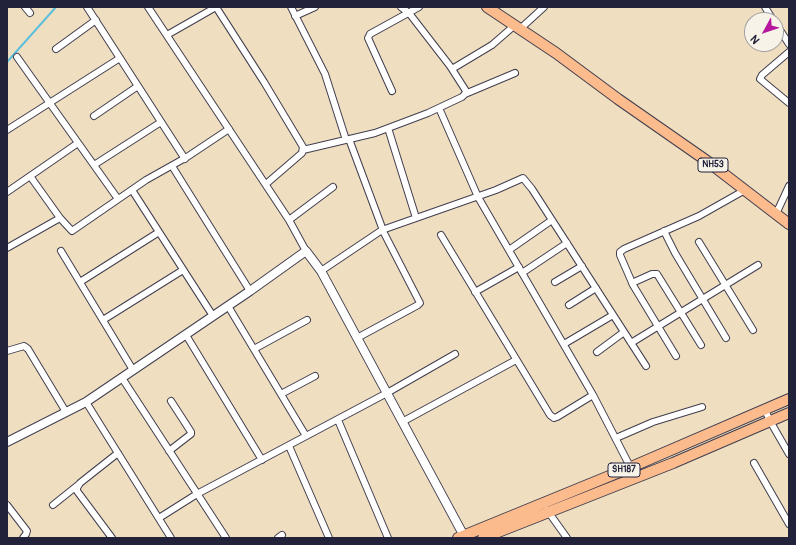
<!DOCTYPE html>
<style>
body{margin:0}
#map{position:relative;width:796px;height:545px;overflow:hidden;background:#efdfc0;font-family:Pangolin,sans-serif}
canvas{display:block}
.frame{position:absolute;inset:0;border:8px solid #22223b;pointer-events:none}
.north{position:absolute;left:744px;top:12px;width:40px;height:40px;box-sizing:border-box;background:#f7f3e8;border:1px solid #a29fa3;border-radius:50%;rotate:230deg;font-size:11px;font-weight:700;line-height:16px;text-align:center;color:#22223b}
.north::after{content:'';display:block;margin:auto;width:14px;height:18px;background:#b5179e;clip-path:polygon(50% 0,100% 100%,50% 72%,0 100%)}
</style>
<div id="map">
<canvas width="796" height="545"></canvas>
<div class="frame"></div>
<div class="north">N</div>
</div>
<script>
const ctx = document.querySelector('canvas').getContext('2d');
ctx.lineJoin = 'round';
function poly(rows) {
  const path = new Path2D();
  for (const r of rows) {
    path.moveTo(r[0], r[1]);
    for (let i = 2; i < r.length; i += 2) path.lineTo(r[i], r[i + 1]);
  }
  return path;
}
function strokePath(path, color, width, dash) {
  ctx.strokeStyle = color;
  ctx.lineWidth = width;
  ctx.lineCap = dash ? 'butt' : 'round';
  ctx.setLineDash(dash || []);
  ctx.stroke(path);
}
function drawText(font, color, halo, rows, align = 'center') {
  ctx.font = font + ' Pangolin,sans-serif';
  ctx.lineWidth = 3;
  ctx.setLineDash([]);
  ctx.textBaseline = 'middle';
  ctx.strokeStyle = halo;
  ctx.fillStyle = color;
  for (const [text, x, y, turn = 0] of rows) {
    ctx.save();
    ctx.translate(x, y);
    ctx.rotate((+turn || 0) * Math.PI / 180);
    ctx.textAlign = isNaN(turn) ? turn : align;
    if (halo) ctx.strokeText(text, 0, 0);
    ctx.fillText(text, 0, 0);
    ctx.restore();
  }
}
strokePath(poly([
 [7,62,56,7]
]), '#5ebfdc', 2);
const minor = poly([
 [25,7,30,13],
 [87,7,185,159],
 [148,7,289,220,306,251],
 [216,7,264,82,303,147,302,153,266,184],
 [291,7,325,74,346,140],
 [765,7,773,20],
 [295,16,315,7],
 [776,24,789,44],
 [520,29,544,7],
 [167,35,216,7],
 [56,49,96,20],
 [789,52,762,75,760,79,789,103],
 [17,57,118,199],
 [452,69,492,45,515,25],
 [392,91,368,38,370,34,419,7],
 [465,94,515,73],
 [439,108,478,197,593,395,636,478],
 [94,116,138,86],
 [388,128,416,218],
 [7,130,120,58],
 [349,139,384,233,420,303,418,305,357,338],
 [303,150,375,133,428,113,462,97,465,94,466,91,450,66,409,13,401,7],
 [94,165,161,122],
 [172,166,250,291],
 [30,176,60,218],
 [132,190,213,316],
 [7,192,78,143],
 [776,214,789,186],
 [289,220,333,187],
 [664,231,675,253,726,338],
 [441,235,550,415,554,418,557,417,593,395],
 [699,242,753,330],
 [7,248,60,218,72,231,146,180,187,157,229,129],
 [509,250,552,220],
 [61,251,133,370],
 [321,271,382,230,496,190,523,178,532,189,646,366],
 [522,273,567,243],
 [80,282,159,232],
 [555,282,582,266],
 [632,283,652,274,657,274,701,345],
 [475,292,519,267],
 [569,305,596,288],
 [228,306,306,436],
 [103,320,183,270],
 [186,335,262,460],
 [631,343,758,265],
 [564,344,613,315],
 [254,349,307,320],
 [7,351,24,346,28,349,66,412],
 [597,352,624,332],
 [676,356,633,285,620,255,620,252,624,249,699,216,745,190],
 [122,378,226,538],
 [281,394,315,376],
 [86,402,171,538],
 [765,410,770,421,789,454],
 [338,420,388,538],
 [402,422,516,360],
 [616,438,653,422,702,407],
 [289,446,329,538],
 [169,451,191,434,191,432,171,401],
 [754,463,789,524],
 [7,505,27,531,26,534,23,538],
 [53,505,78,485],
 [547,510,567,538],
 [159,518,197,494,387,393,455,354],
 [112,538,77,491,77,488,80,483,118,453],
 [278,538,282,535]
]);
const tertiary = poly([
 [7,442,86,402,250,291,306,251,321,271,464,536]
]);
const primary = poly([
 [458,538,629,468,789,399],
 [483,538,673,463,789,413]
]);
const trunk = poly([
 [487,7,556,53,618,99,707,161,789,224]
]);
strokePath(minor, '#413e4f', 8);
strokePath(tertiary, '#413e4f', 10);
strokePath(primary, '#413e4f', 12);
strokePath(trunk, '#413e4f', 12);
strokePath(minor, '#fff', 6);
strokePath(tertiary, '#fff', 8);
strokePath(primary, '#fbbb8c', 10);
strokePath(trunk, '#fbbb8c', 10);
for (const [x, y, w] of [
 [713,165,30],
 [624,470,32]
]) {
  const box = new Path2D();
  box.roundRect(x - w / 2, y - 7, w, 14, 3);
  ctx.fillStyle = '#f7f3e8';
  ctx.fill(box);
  strokePath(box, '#22223b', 1);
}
drawText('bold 9px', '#22223b', null, [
 ["NH53",713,165],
 ["SH187",624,470]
]);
</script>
